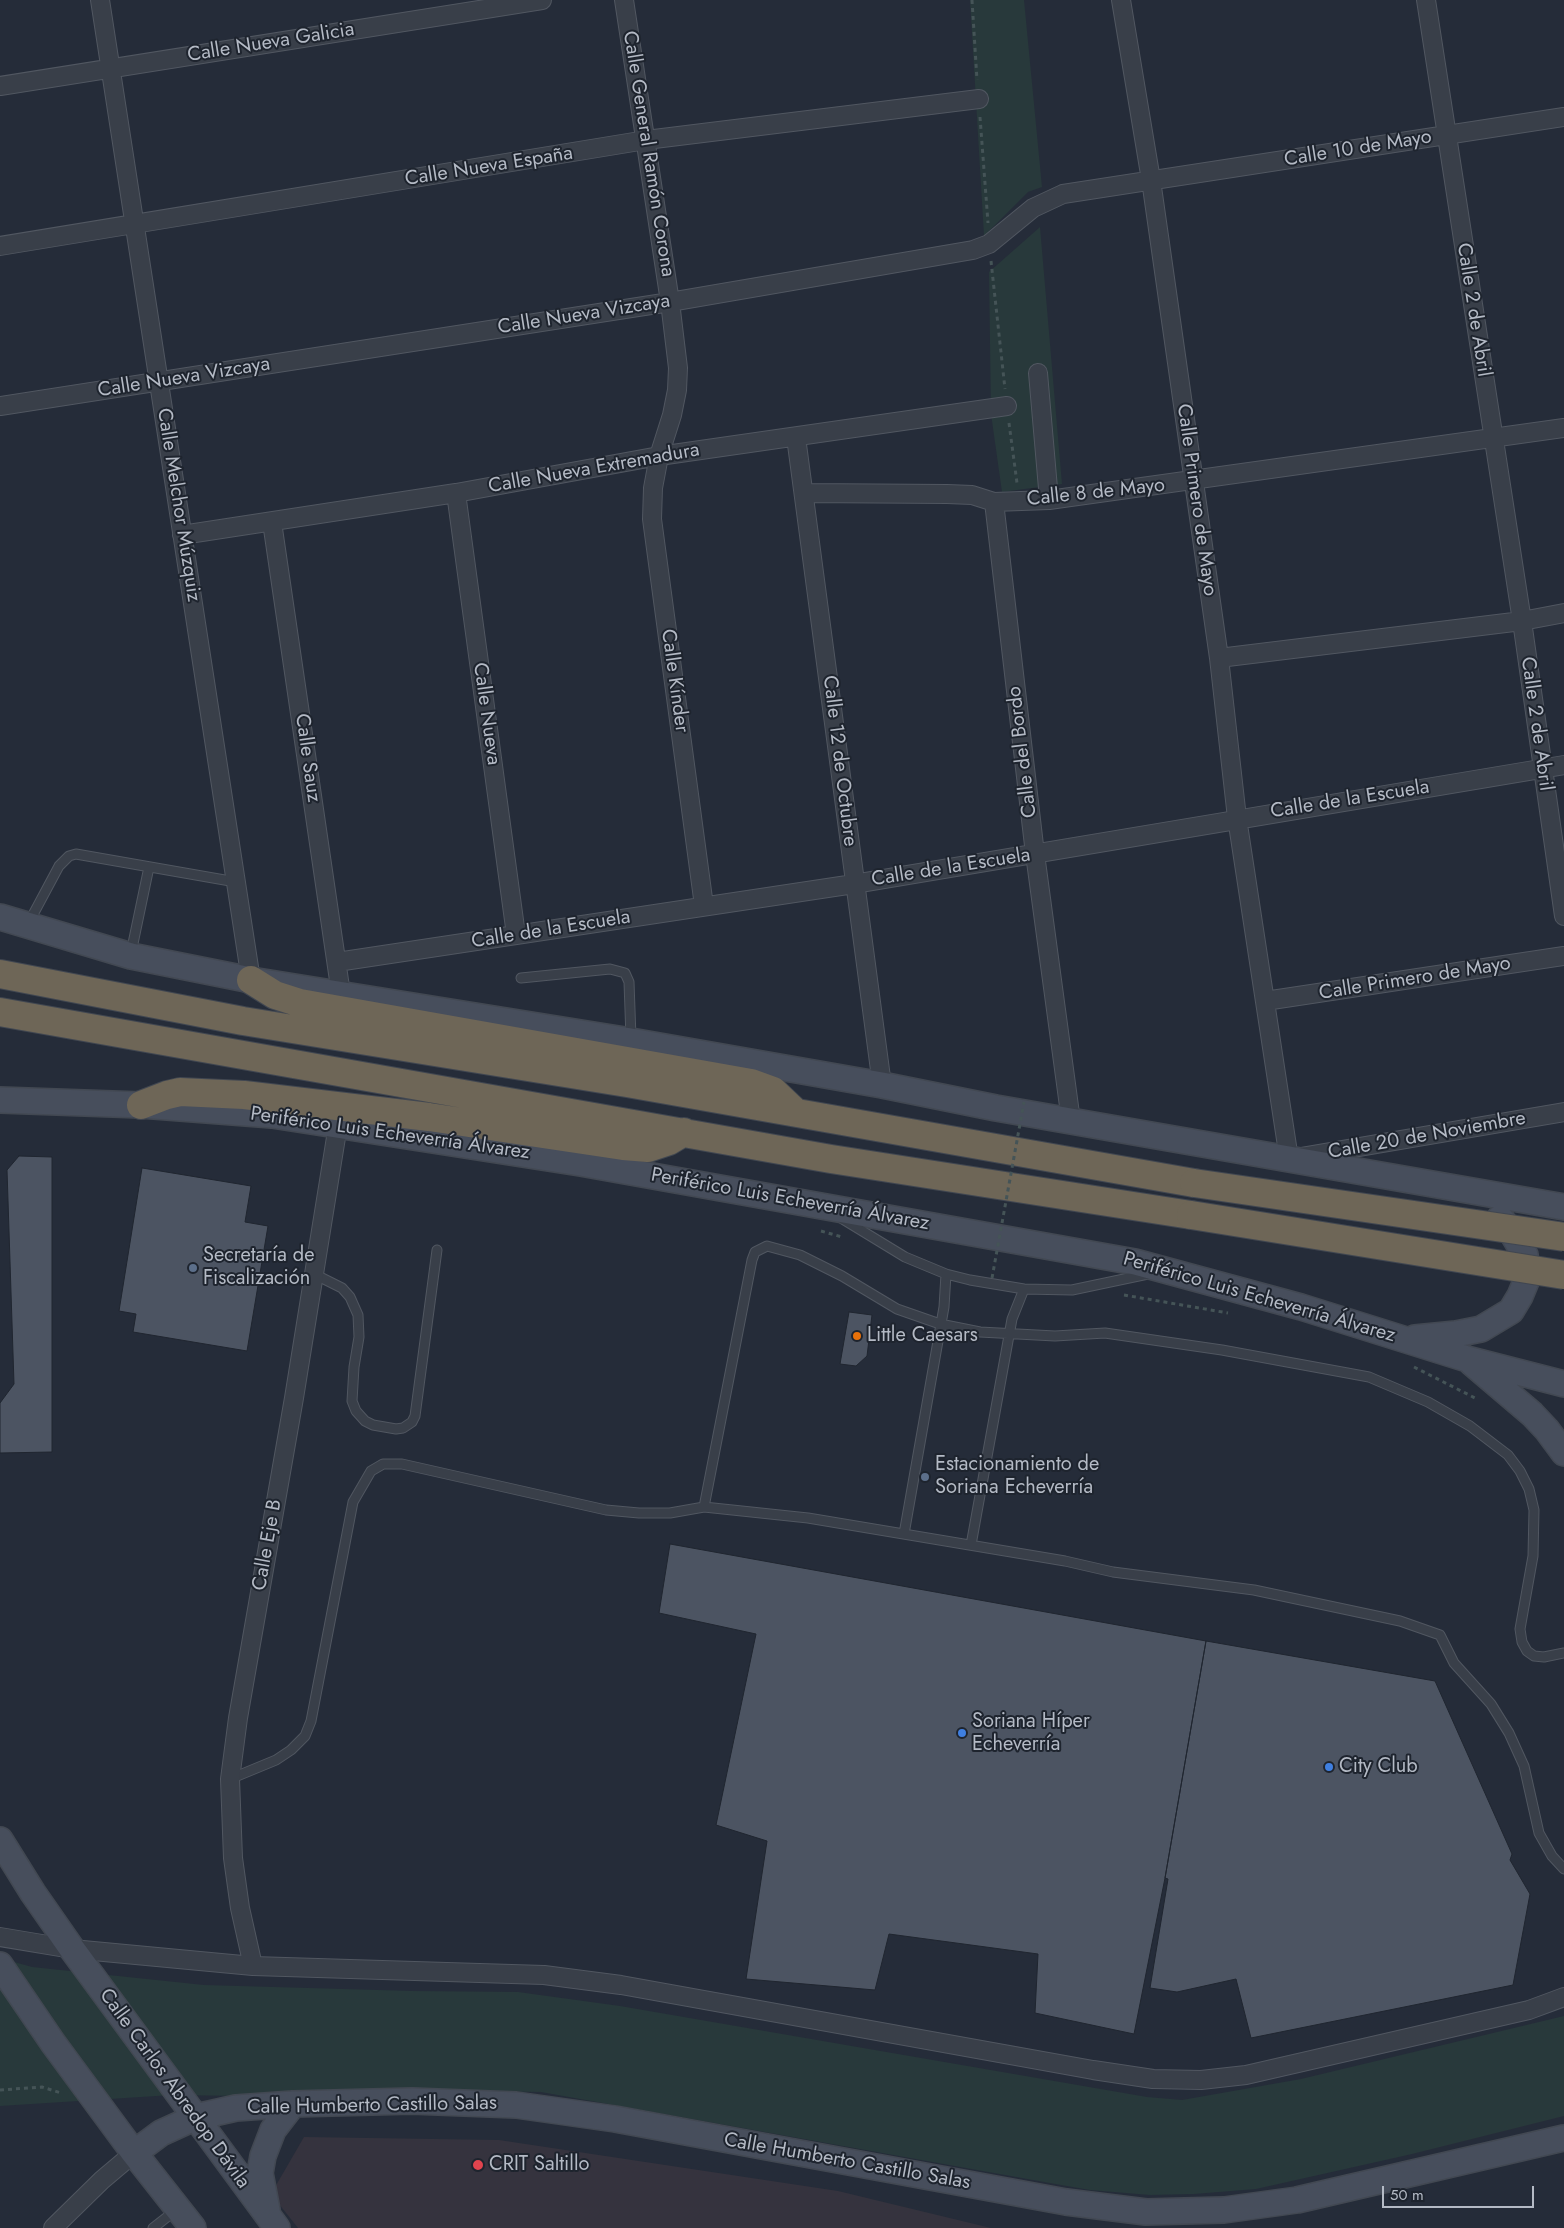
<!DOCTYPE html>
<meta charset="utf-8">
<style>
body{margin:0}
#map{position:relative;width:1564px;height:2228px;overflow:hidden;background:#252c39;font-family:Jost,sans-serif}
canvas{display:block}
.scale{position:absolute;left:1382px;top:2186px;width:152px;height:22px;box-sizing:border-box;border:2px solid #b4bac5;border-top:0;padding-left:6px;font-size:15px;line-height:18px;white-space:nowrap;color:#b4bac5;-webkit-text-stroke:4px #1e242e;paint-order:stroke}
</style>
<div id="map">
<canvas width="1564" height="2228"></canvas>
<div class="scale">50 m</div>
</div>
<script>
const ctx = document.querySelector('canvas').getContext('2d');
ctx.lineJoin = 'round';
function fillPath(path, color) {
  ctx.fillStyle = color;
  ctx.fill(path, 'evenodd');
}
function poly(rows) {
  const path = new Path2D();
  for (const r of rows) {
    path.moveTo(r[0], r[1]);
    for (let i = 2; i < r.length; i += 2) path.lineTo(r[i], r[i + 1]);
  }
  return path;
}
function strokePath(path, color, width, dash) {
  ctx.strokeStyle = color;
  ctx.lineWidth = width;
  ctx.lineCap = dash ? 'butt' : 'round';
  ctx.setLineDash(dash || []);
  ctx.stroke(path);
}
function drawText(font, color, halo, rows, align = 'center') {
  ctx.font = font + ' Jost,sans-serif';
  ctx.lineWidth = 4;
  ctx.setLineDash([]);
  ctx.textBaseline = 'middle';
  ctx.strokeStyle = halo;
  ctx.fillStyle = color;
  for (const [text, x, y, turn = 0] of rows) {
    ctx.save();
    ctx.translate(x, y);
    ctx.rotate((+turn || 0) * Math.PI / 180);
    ctx.textAlign = isNaN(turn) ? turn : align;
    if (halo) ctx.strokeText(text, 0, 0);
    ctx.fillText(text, 0, 0);
    ctx.restore();
  }
}
fillPath(poly([
 [304,2137,499,2140,838,2191,991,2228,298,2228,271,2194]
]), '#35333e');
fillPath(poly([
 [970,0,1024,0,1042,187,1028,192,984,236],
 [1040,227,1062,484,1002,492,991,414,989,272],
 [0,1958,32,1967,204,1985,413,1991,518,1992,620,2006,1147,2097,1182,2100,1301,2079,1564,2016,1564,2116,1412,2154,1256,2189,1194,2194,1150,2195,1090,2190,1061,2185,541,2092,404,2090,245,2096,172,2095,0,2106]
]), '#28393b');
const building = poly([
 [19,1156,52,1157,52,1452,0,1453,0,1403,14,1384,7,1170,19,1156],
 [142,1168,251,1186,245,1222,268,1226,247,1351,133,1332,136,1314,119,1311,142,1168],
 [849,1312,872,1315,867,1356,856,1366,840,1364,849,1312],
 [670,1544,1206,1641,1165,1878,1134,2034,1035,2013,1038,1954,889,1934,875,1990,746,1979,767,1841,716,1825,756,1634,659,1613,670,1544],
 [1206,1641,1435,1681,1512,1854,1510,1860,1530,1894,1513,1985,1251,2038,1236,1979,1177,1992,1150,1988,1168,1879,1165,1878,1206,1641]
]);
fillPath(building, '#4c5462');
strokePath(building, '#202630', 1);
const lane = poly([
 [28,924,59,866,69,856,76,854,236,882],
 [131,953,149,867],
 [521,978,610,969,625,973,629,982,631,1038],
 [841,1218,905,1257,946,1274,970,1280,1024,1289,1072,1290,1148,1274],
 [314,1274,342,1288,350,1297,358,1315,359,1337,354,1367,352,1401,356,1411,365,1421,373,1425,396,1429,403,1428,412,1422,415,1416,437,1250],
 [904,1534,944,1307,946,1274],
 [971,1545,1012,1319,1024,1289],
 [1564,1653,1544,1657,1534,1656,1527,1651,1522,1642,1520,1629,1533,1556,1534,1510,1529,1489,1520,1471,1508,1455,1470,1426,1428,1402,1369,1377,1222,1350,1105,1333,1055,1336,980,1332,940,1324,897,1309,842,1276,800,1255,767,1246,755,1252,752,1260,704,1507,808,1518,1065,1561,1113,1572,1254,1590,1400,1621,1440,1635,1454,1663,1491,1704,1509,1733,1524,1766,1539,1833,1552,1856,1564,1869],
 [230,1779,276,1760,291,1750,305,1736,311,1721,353,1502,371,1471,383,1464,402,1464,606,1510,639,1513,670,1513,704,1507],
 [153,2228,176,2210]
]);
const street = poly([
 [100,0,251,980],
 [624,0,670,302,678,368,677,390,672,415,659,456,653,488,652,519,704,906],
 [1121,0,1151,180,1219,658,1237,818,1289,1159,1564,1112],
 [1426,0,1522,621,1564,916],
 [0,86,542,0],
 [0,246,646,140,979,99],
 [1038,373,1049,500],
 [0,406,670,302,973,250,989,244,1033,208,1063,194,1564,117],
 [796,437,882,1085],
 [456,493,516,935],
 [804,493,947,494,972,495,994,502,1049,500,1564,428],
 [994,502,1035,854,1071,1121],
 [272,522,341,994],
 [182,535,456,493,659,456,1007,406],
 [1219,658,1522,621,1564,613],
 [337,962,854,884,1564,765],
 [1265,1001,1564,956],
 [0,1937,72,1949,253,1966,544,1975,621,1985,1093,2070,1153,2079,1201,2080,1246,2075,1529,2010,1564,1997],
 [253,1966,240,1908,233,1858,230,1779,238,1718,294,1398,338,1125],
 [53,2228,102,2180,134,2153]
]);
const secondary = poly([
 [0,917,131,956,251,980,631,1041,882,1085,996,1108,1564,1207],
 [0,1100,141,1105,272,1115,580,1163,1135,1262,1301,1307,1467,1359,1564,1384],
 [1415,1338,1456,1334,1481,1329,1511,1311,1520,1296,1527,1279,1525,1255,1511,1231,1500,1218],
 [1472,1363,1532,1414,1547,1430,1564,1453],
 [0,1840,33,1893,72,1949,277,2228],
 [0,1965,53,2043,134,2153,193,2228],
 [134,2153,161,2133,196,2117,236,2108,293,2104,412,2101,516,2105,615,2119,1066,2202,1146,2212,1224,2210,1297,2200,1564,2138],
 [267,2210,260,2173,263,2156,273,2130,293,2104]
]);
const highway = poly([
 [0,974,243,1021,627,1083,1194,1183],
 [251,980,275,995,300,1003,751,1083,773,1091,795,1112],
 [0,1012,831,1159,1191,1215],
 [141,1105,167,1095,180,1092,244,1095,429,1117,623,1146,648,1148,669,1141,684,1132]
]);
strokePath(lane, '#515761', 11);
strokePath(street, '#515761', 20);
strokePath(secondary, '#424852', 28);
strokePath(highway, '#414751', 30);
strokePath(poly([
 [972,0,977,80],
 [980,117,988,223],
 [991,261,1005,389],
 [1009,423,1017,483],
 [821,1231,842,1237],
 [1124,1295,1228,1313],
 [1414,1367,1477,1399],
 [0,2090,42,2087,61,2093]
]), '#455457', 3, [4, 4]);
strokePath(lane, '#393f49', 9);
strokePath(street, '#393f49', 18);
strokePath(secondary, '#474e5c', 25);
strokePath(highway, '#6e6657', 28);
const highwayBridge = poly([
 [1194,1183,1564,1237],
 [1191,1215,1564,1275]
]);
strokePath(highwayBridge, '#414751', 30, []);
strokePath(poly([
 [992,1278,1024,1102]
]), '#455457', 3, [4, 4]);
strokePath(highwayBridge, '#6e6657', 28);
for (const [x, y, r, color] of [
 [193,1268,5,"#5c6f8a"],
 [857,1336,5,"#e8710a"],
 [925,1477,5,"#5c6f8a"],
 [962,1733,5,"#3f7fe0"],
 [1329,1767,5,"#3f7fe0"],
 [478,2165,6,"#e0444e"]
]) {
  const dot = new Path2D();
  dot.arc(x, y, r, 0, 2 * Math.PI);
  ctx.fillStyle = color;
  ctx.fill(dot);
  strokePath(dot, '#1e242e', 2);
}
drawText('20px', '#b4bac5', '#1e242e', [
 ["Calle Nueva Galicia",271,43,-9],
 ["Calle 10 de Mayo",1358,149,-9],
 ["Calle General Ramón Corona",648,154,81],
 ["Calle Nueva España",489,167,-9],
 ["Calle 2 de Abril",1473,310,81],
 ["Calle Nueva Vizcaya",584,315,-9],
 ["Calle Nueva Vizcaya",184,378,-9],
 ["Calle Nueva Extremadura",594,469,-10],
 ["Calle 8 de Mayo",1096,493,-6],
 ["Calle Primero de Mayo",1196,500,82],
 ["Calle Melchor Múzquiz",178,505,81],
 ["Calle Kínder",674,681,82],
 ["Calle Nueva",486,714,82],
 ["Calle 2 de Abril",1536,724,82],
 ["Calle del Bordo",1023,752,-97],
 ["Calle Sauz",307,758,82],
 ["Calle 12 de Octubre",839,761,83],
 ["Calle de la Escuela",1350,800,-9],
 ["Calle de la Escuela",951,868,-9],
 ["Calle de la Escuela",551,930,-9],
 ["Calle Primero de Mayo",1415,979,-9],
 ["Periférico Luis Echeverría Álvarez",390,1134,8],
 ["Calle 20 de Noviembre",1427,1136,-10],
 ["Periférico Luis Echeverría Álvarez",790,1200,10],
 ["Periférico Luis Echeverría Álvarez",1259,1298,16],
 ["Calle Eje B",268,1545,-80],
 ["Calle Carlos Abredop Dávila",174,2089,54],
 ["Calle Humberto Castillo Salas",372,2106,-1],
 ["Calle Humberto Castillo Salas",847,2162,10]
]);
drawText('20px', '#b4bac5', '#1e242e', [
 ["Secretaría de",203,1256],
 ["Fiscalización",203,1279],
 ["Little Caesars",867,1336],
 ["Estacionamiento de",935,1465],
 ["Soriana Echeverría",935,1488],
 ["Soriana Híper",972,1722],
 ["Echeverría",972,1745],
 ["City Club",1339,1767],
 ["CRIT Saltillo",489,2165]
], 'left');
</script>
